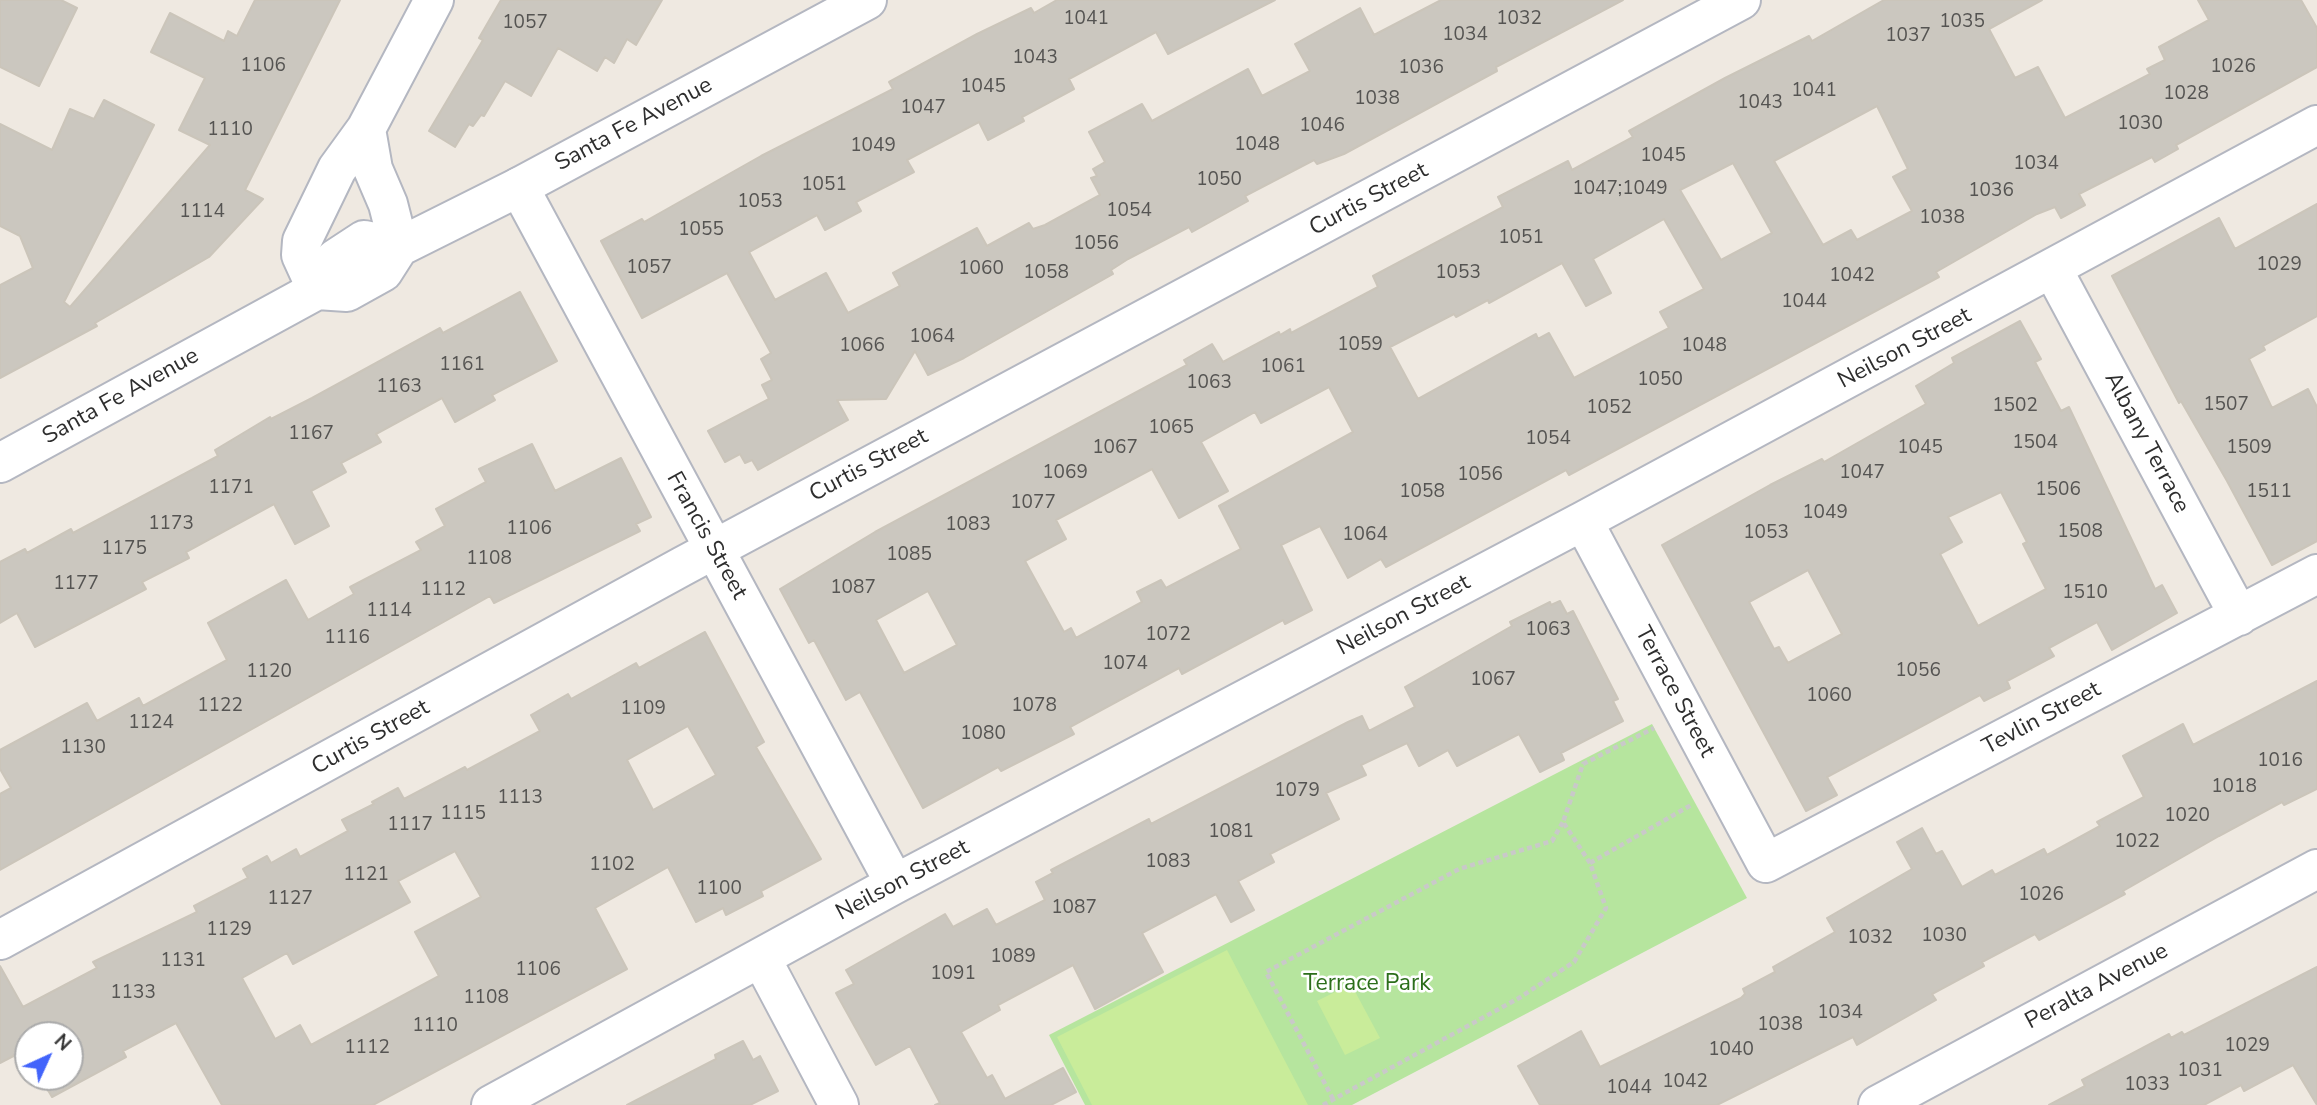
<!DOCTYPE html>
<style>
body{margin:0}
#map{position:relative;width:2317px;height:1105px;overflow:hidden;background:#efe9e1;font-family:"Nunito Sans",sans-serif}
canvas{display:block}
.north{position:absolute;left:14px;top:1021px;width:70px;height:70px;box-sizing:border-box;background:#fff;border:2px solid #ababab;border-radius:50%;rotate:45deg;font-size:19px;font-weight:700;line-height:28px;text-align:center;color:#2e2e2e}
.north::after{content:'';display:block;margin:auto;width:24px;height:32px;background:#4264fb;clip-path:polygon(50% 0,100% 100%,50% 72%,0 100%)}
</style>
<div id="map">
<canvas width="2317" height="1105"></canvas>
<div class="north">N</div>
</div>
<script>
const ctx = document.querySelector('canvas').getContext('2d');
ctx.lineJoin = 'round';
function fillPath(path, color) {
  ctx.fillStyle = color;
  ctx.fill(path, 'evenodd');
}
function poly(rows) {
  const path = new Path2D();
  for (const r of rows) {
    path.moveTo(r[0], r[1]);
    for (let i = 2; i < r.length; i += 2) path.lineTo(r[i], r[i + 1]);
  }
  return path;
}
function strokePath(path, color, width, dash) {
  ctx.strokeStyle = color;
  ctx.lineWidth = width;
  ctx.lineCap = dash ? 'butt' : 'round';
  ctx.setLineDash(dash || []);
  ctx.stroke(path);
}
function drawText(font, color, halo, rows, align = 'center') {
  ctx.font = font + ' "Nunito Sans",sans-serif';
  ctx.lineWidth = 5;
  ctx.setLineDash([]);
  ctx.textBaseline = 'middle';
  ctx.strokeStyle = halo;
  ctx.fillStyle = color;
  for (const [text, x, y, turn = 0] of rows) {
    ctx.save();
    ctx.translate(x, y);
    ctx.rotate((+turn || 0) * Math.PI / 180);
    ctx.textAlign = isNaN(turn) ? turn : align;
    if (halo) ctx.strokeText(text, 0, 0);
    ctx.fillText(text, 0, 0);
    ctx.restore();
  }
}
fillPath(poly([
 [1652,724,1747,898,1352,1105,1085,1105,1049,1035]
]), '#b6e59e');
fillPath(poly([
 [1227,950,1308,1105,1092,1105,1057,1037],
 [1351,984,1380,1038,1345,1055,1317,1001]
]), '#c9ec9a');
const building = poly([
 [0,0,61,0,77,8,39,86,0,67,0,0],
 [255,0,340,0,245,190,263,199,209,257,95,323,97,326,0,378,0,285,33,268,20,236,0,226,0,124,52,150,70,109,94,119,104,100,154,125,64,302,70,307,210,145,179,130,205,78,151,52,170,13,224,41,228,31,237,36,255,0],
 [501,0,662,0,636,45,627,39,614,63,605,57,597,71,558,48,531,96,505,81,484,116,481,115,473,126,469,124,455,147,429,131,483,40,479,38,501,0],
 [1057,0,1275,0,1168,54,1156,32,1069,79,1074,89,1022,117,1024,121,988,140,979,122,907,160,914,172,856,202,861,211,825,230,817,215,749,252,775,300,826,273,848,313,900,286,893,273,977,228,987,246,1029,223,1033,229,1045,225,1100,195,1091,178,1097,176,1093,169,1105,162,1089,132,1142,104,1152,121,1248,69,1262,96,1310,71,1295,44,1360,8,1374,35,1441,0,1623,0,1496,67,1497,71,1344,154,1317,164,1314,160,1245,196,1248,201,1192,232,1189,227,1128,259,1111,270,1113,274,964,358,928,375,915,351,886,399,837,400,848,420,758,470,752,460,745,463,740,454,725,462,708,431,769,399,762,385,772,380,761,359,771,353,727,273,642,318,601,241,642,219,644,222,761,156,893,89,889,82,977,34,1031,8,1034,13,1057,0],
 [1884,0,2042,0,1989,29,2015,78,2038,67,2065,118,2150,74,2147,69,2165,60,2159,47,2209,20,2198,0,2301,0,2317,28,2317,67,2176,145,2178,149,2155,162,2152,157,2079,194,2085,205,2061,218,2055,207,2037,214,1936,272,1939,277,1844,328,1569,475,1566,470,1386,567,1381,559,1348,578,1320,526,1281,545,1312,610,1285,624,1283,620,1182,674,1179,668,1166,675,1070,727,1074,734,1001,771,998,767,923,808,860,692,846,700,814,640,809,643,780,589,875,532,1187,365,1184,360,1212,344,1223,362,1279,332,1280,335,1290,329,1291,333,1378,287,1373,276,1503,207,1498,197,1568,161,1572,170,1633,137,1629,131,1725,78,1809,36,1812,41,1884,0],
 [1877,106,1908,169,1893,177,1912,211,1857,240,1851,230,1823,245,1774,161,1877,106],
 [1733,163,1772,233,1721,260,1680,190,1733,163],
 [1664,219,1704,289,1660,312,1669,328,1574,378,1549,333,1538,339,1536,334,1418,399,1390,347,1454,314,1456,317,1488,300,1489,303,1562,263,1586,306,1611,293,1593,259,1664,219],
 [1329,387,1353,432,1219,506,1241,549,1166,588,1161,580,1137,592,1142,602,1076,638,1071,628,1064,632,1025,561,1066,539,1056,520,1152,469,1179,518,1228,491,1201,442,1255,412,1261,423,1329,387],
 [928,591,957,645,904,673,876,620,928,591],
 [2317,204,2317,316,2263,346,2265,350,2249,359,2272,408,2308,389,2317,407,2317,541,2272,565,2227,481,2181,401,2179,403,2112,276,2219,218,2235,249,2317,204],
 [520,292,557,361,492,395,495,400,455,422,442,398,376,434,381,442,341,463,346,472,311,491,329,526,295,544,274,504,186,552,189,558,142,582,146,589,35,647,17,613,0,623,0,562,25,549,27,553,71,529,73,533,218,456,215,450,270,417,271,419,312,398,440,328,443,333,520,292],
 [2020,321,2041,359,2035,362,2061,411,2069,407,2155,589,2162,585,2177,613,2112,650,2097,622,2049,648,2054,656,2007,681,2010,688,1984,701,1980,695,1827,777,1837,795,1806,811,1662,545,1770,485,1822,459,1824,462,1926,404,1916,386,1954,363,1952,358,2020,321],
 [2001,492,2027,542,2023,544,2046,589,1978,626,1940,554,1962,542,1948,517,2001,492],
 [1808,570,1842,634,1788,663,1779,647,1774,649,1749,602,1808,570],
 [532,444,555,491,621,458,651,517,636,524,640,531,494,603,490,596,0,870,0,794,11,788,0,769,0,750,87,703,97,721,139,698,143,706,227,660,208,623,286,580,308,620,354,594,350,587,421,550,416,542,445,526,436,509,486,482,479,469,532,444],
 [1560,601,1567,614,1573,611,1618,699,1613,701,1623,721,1561,753,1564,760,1540,772,1519,734,1457,766,1448,750,1419,766,1407,743,1361,765,1366,775,1326,793,1339,819,1270,854,1274,862,1238,881,1254,910,1231,922,1216,894,1142,933,1163,972,1095,1009,1073,965,998,1005,1000,1010,961,1032,987,1078,992,1075,1005,1099,1063,1068,1076,1092,1051,1105,935,1105,940,1103,910,1046,876,1065,836,993,854,984,846,970,945,914,953,927,987,909,996,925,1045,900,1036,882,1053,873,1051,870,1149,819,1151,824,1348,722,1362,716,1369,731,1415,707,1405,687,1512,626,1510,622,1550,602,1551,605,1560,601],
 [705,632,764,742,756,747,821,859,761,891,763,896,726,915,723,908,696,922,668,867,595,908,627,969,373,1105,222,1105,176,1023,123,1051,126,1057,52,1097,40,1077,70,1077,70,1035,28,1035,28,1055,25,1050,0,1063,0,966,23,1007,97,968,93,962,197,912,194,906,248,878,243,869,267,856,271,863,296,849,300,857,348,831,342,820,374,804,372,802,398,788,404,799,465,767,467,770,540,731,531,715,568,694,571,699,636,663,639,668,705,632],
 [688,726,716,775,653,810,627,760,688,726],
 [455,851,481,897,415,932,439,976,311,1045,300,1025,275,1039,242,978,287,953,293,964,410,902,398,881,455,851],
 [2317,681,2317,789,2284,805,2282,802,2219,836,2123,891,2125,894,2039,940,2035,934,1982,962,1984,966,1932,994,1936,1000,1857,1045,1853,1037,1717,1105,1540,1105,1518,1066,1581,1031,1600,1067,1741,998,1745,994,1743,989,1775,972,1773,967,1835,932,1827,918,1912,869,1897,842,1922,828,1936,854,1942,851,1962,887,1992,870,1995,875,2044,849,2047,855,2100,826,2097,822,2144,797,2123,756,2183,724,2193,745,2317,681],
 [2317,967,2317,1105,2293,1065,2244,1091,2241,1085,2204,1105,2049,1105,2085,1086,2082,1080,2169,1034,2171,1038,2182,1032,2184,1035,2317,967],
 [743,1041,753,1060,760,1056,778,1091,750,1105,627,1105,716,1059,715,1055,743,1041]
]);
fillPath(building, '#cbc7bf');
strokePath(building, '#cbc5ba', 2);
const minor = poly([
 [366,129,373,169,388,204,399,247],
 [519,187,895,884],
 [2053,270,2239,616],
 [317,290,301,255,302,241,337,169,366,129,434,0],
 [1583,521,1766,863,2317,574],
 [0,940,683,566,1741,0],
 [761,958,839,1105],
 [491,1105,895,884,1583,521,2317,125],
 [1878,1105,2317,869]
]);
const tertiary = poly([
 [317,290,347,292,383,272,399,247,519,187,867,0],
 [0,463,317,290,335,259,364,240,399,247]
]);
strokePath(minor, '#b4b7c1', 42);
strokePath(tertiary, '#b4b7c1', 42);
strokePath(poly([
 [1590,863,1693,804],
 [1333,1099,1266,972,1459,869,1552,841,1563,822],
 [1323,1105,1519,998,1574,962,1606,908,1590,863,1563,822,1583,764,1654,728]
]), '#c9c9c9', 4.5, [5, 3.5]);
strokePath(minor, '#fff', 38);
strokePath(tertiary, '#fff', 38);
drawText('19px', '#555452', null, [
 ["1041",1086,19],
 ["1032",1519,19],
 ["1035",1962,22],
 ["1057",525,23],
 ["1034",1465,35],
 ["1037",1908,36],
 ["1043",1035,58],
 ["1106",263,66],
 ["1026",2233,67],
 ["1036",1421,68],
 ["1045",983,87],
 ["1041",1814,91],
 ["1028",2186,94],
 ["1038",1377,99],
 ["1043",1760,103],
 ["1047",923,108],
 ["1030",2140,124],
 ["1046",1322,126],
 ["1110",230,130],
 ["1048",1257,145],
 ["1049",873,146],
 ["1045",1663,156],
 ["1034",2036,164],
 ["1050",1219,180],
 ["1051",824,185],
 ["1047;1049",1620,189],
 ["1036",1991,191],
 ["1053",760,202],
 ["1054",1129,211],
 ["1114",202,212],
 ["1038",1942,218],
 ["1055",701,230],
 ["1051",1521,238],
 ["1056",1096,244],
 ["1029",2279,265],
 ["1057",649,268],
 ["1060",981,269],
 ["1058",1046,273],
 ["1053",1458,273],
 ["1042",1852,276],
 ["1044",1804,302],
 ["1064",932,337],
 ["1059",1360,345],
 ["1066",862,346],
 ["1048",1704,346],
 ["1161",462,365],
 ["1061",1283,367],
 ["1050",1660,380],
 ["1063",1209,383],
 ["1163",399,387],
 ["1507",2226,405],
 ["1502",2015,406],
 ["1052",1609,408],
 ["1065",1171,428],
 ["1167",311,434],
 ["1054",1548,439],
 ["1504",2035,443],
 ["1067",1115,448],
 ["1045",1920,448],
 ["1509",2249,448],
 ["1069",1065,473],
 ["1047",1862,473],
 ["1056",1480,475],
 ["1171",231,488],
 ["1506",2058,490],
 ["1058",1422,492],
 ["1511",2269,492],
 ["1077",1033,503],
 ["1049",1825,513],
 ["1173",171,524],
 ["1083",968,525],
 ["1106",529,529],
 ["1508",2080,532],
 ["1053",1766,533],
 ["1064",1365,535],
 ["1175",124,549],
 ["1085",909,555],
 ["1108",489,559],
 ["1177",76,584],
 ["1087",853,588],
 ["1112",443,590],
 ["1510",2085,593],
 ["1114",389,611],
 ["1063",1548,630],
 ["1072",1168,635],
 ["1116",347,638],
 ["1074",1125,664],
 ["1056",1918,671],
 ["1120",269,672],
 ["1067",1493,680],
 ["1060",1829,696],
 ["1122",220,706],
 ["1078",1034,706],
 ["1109",643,709],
 ["1124",151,723],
 ["1080",983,734],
 ["1130",83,748],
 ["1016",2280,761],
 ["1018",2234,787],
 ["1079",1297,791],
 ["1113",520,798],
 ["1115",463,814],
 ["1020",2187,816],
 ["1117",410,825],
 ["1081",1231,832],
 ["1022",2137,842],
 ["1083",1168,862],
 ["1102",612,865],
 ["1121",366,875],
 ["1100",719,889],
 ["1026",2041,895],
 ["1127",290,899],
 ["1087",1074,908],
 ["1129",229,930],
 ["1030",1944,936],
 ["1032",1870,938],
 ["1089",1013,957],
 ["1131",183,961],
 ["1106",538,970],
 ["1091",953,974],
 ["1133",133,993],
 ["1108",486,998],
 ["1034",1840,1013],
 ["1038",1780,1025],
 ["1110",435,1026],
 ["1029",2247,1046],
 ["1112",367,1048],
 ["1040",1731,1050],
 ["1031",2200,1071],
 ["1042",1685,1082],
 ["1033",2147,1085],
 ["1044",1629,1088]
]);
drawText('23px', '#2e2e2e', '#fff', [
 ["Santa Fe Avenue",634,125,-28],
 ["Curtis Street",1369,200,-28],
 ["Neilson Street",1905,349,-28],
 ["Santa Fe Avenue",121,397,-29],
 ["Albany Terrace",2146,443,62],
 ["Curtis Street",869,466,-28],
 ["Francis Street",706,536,61],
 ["Neilson Street",1404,616,-28],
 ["Terrace Street",1674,692,62],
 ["Tevlin Street",2042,719,-28],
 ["Curtis Street",371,738,-29],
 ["Neilson Street",903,881,-28],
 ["Peralta Avenue",2097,987,-28]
]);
drawText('23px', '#2c6e1b', '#fff', [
 ["Terrace Park",1367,984]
]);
</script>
